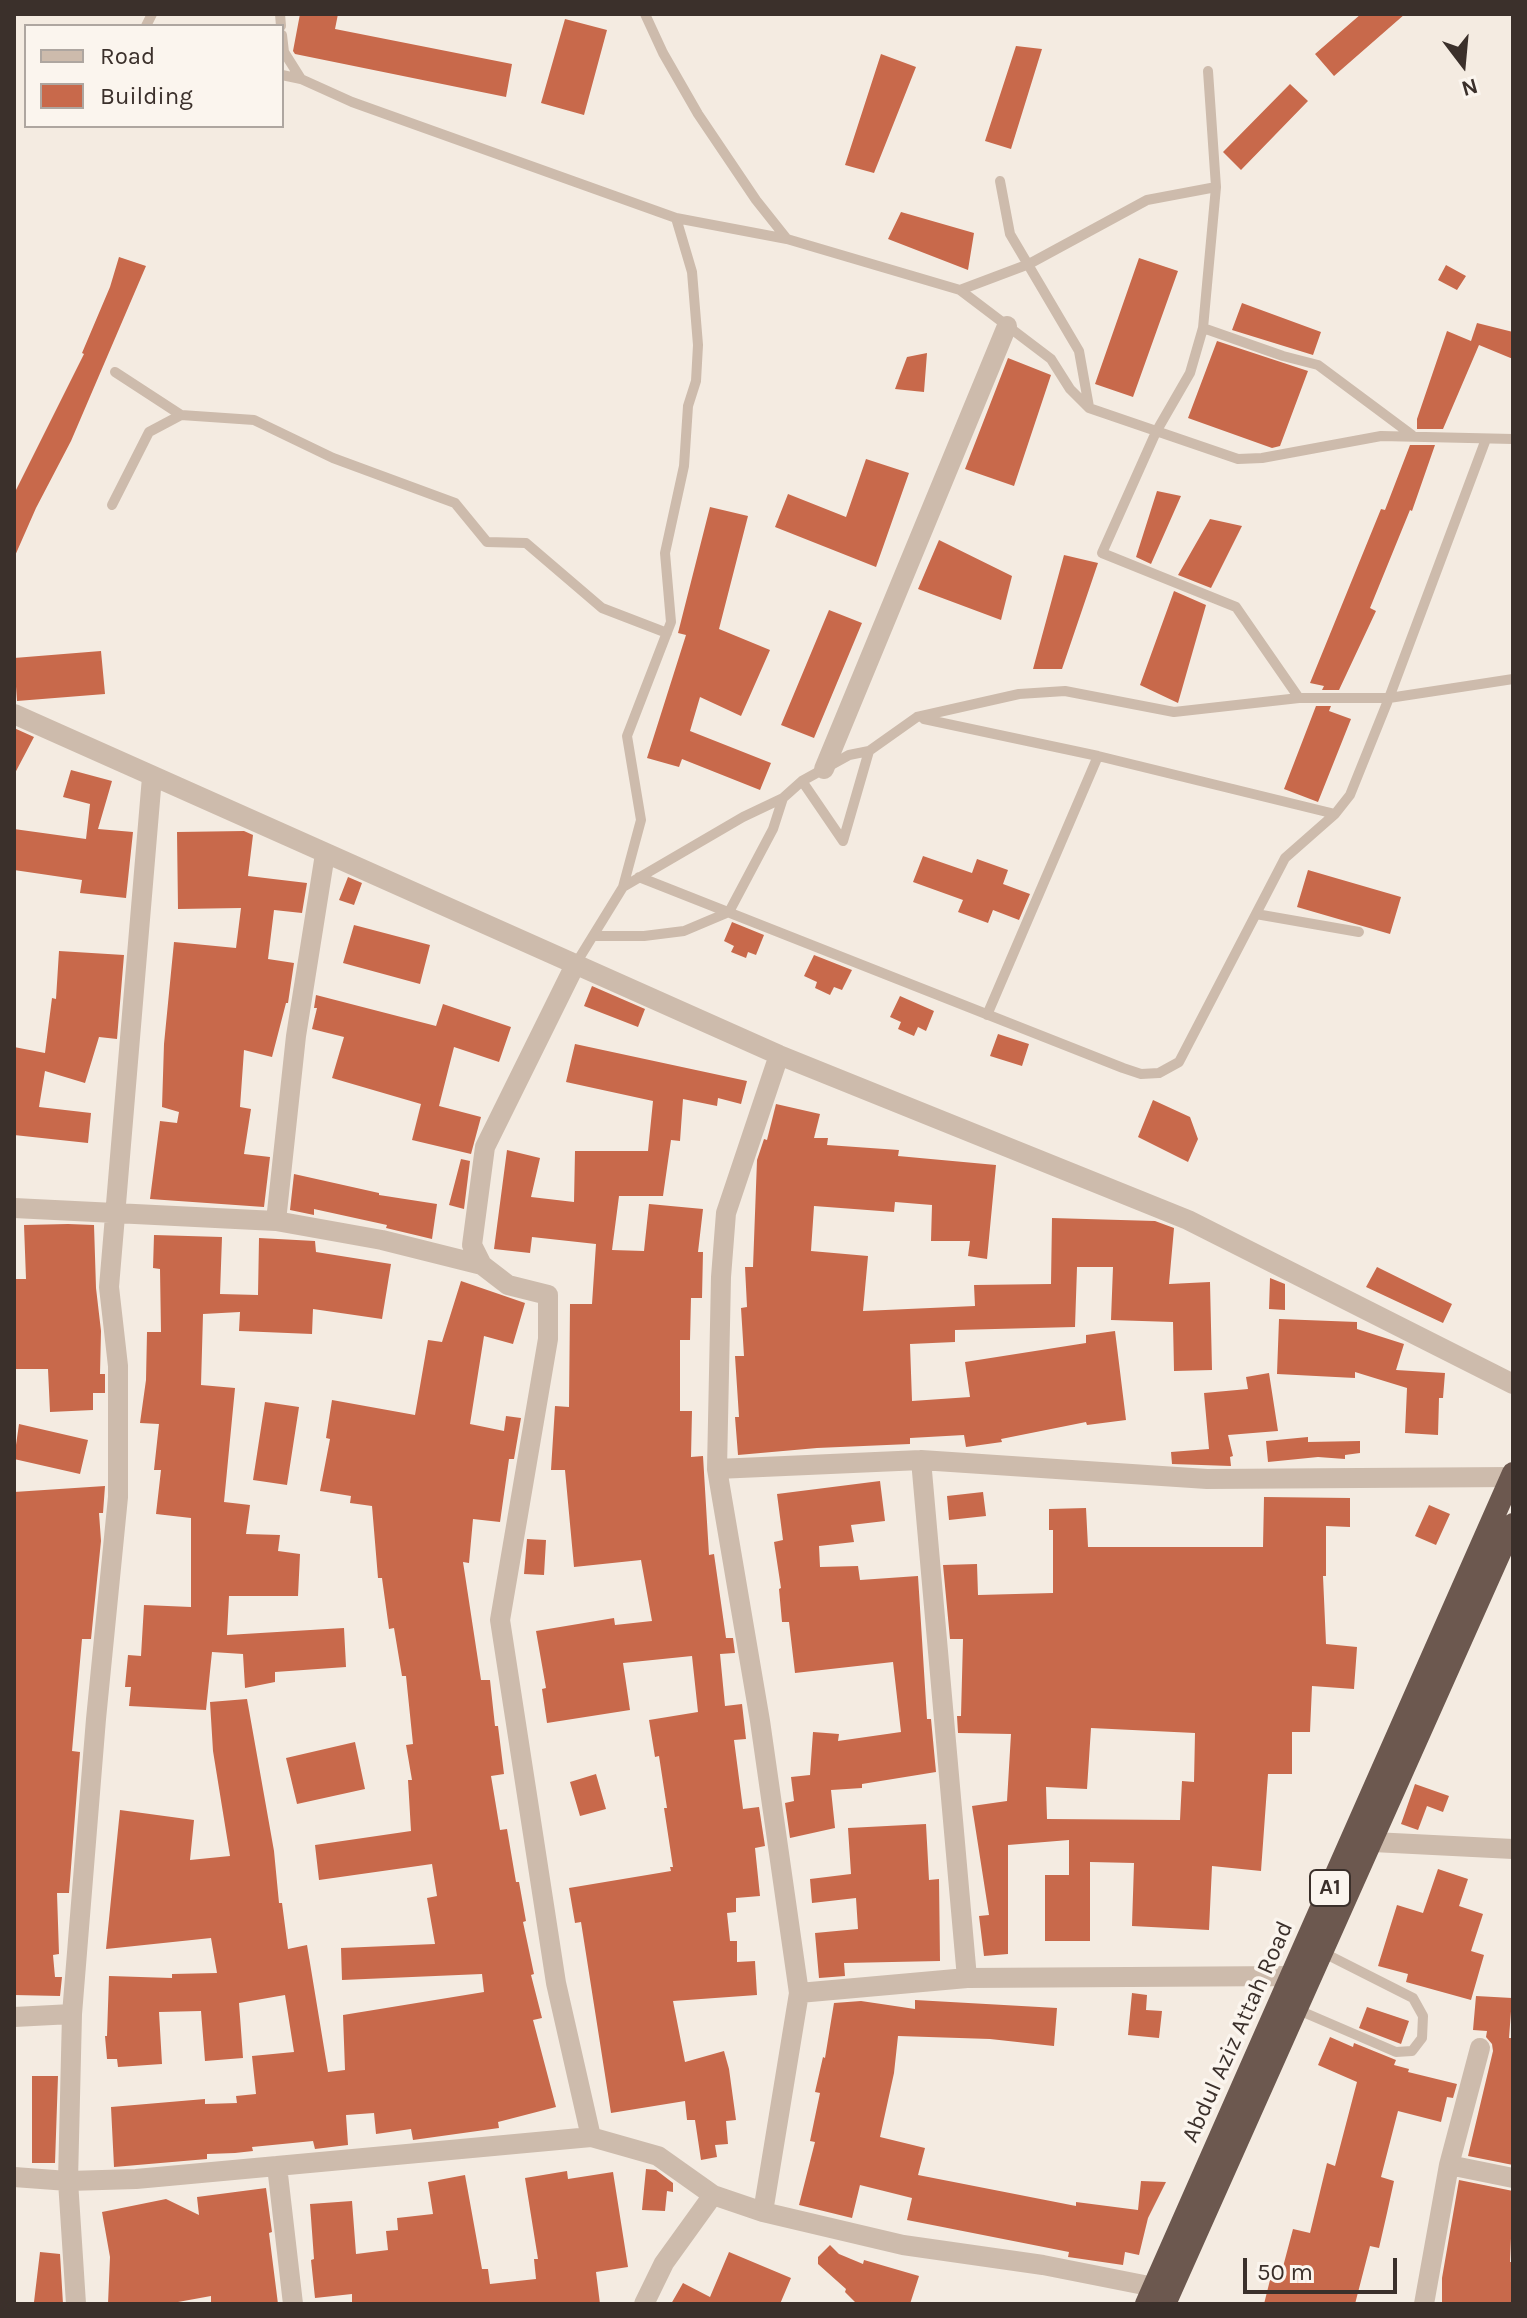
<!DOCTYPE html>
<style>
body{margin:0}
#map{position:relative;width:1527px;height:2318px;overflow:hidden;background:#f4ebe1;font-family:Karla,sans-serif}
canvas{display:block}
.frame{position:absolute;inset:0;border:16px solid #3b302b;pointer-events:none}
.legend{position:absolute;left:24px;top:24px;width:260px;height:104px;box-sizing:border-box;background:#fbf5ee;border:2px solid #aea6a0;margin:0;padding:10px 14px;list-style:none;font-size:24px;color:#3b302b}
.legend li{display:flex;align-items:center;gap:16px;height:40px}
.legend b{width:40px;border:2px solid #aea6a0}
.north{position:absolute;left:1423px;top:24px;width:80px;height:80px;-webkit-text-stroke:6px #fbf5ee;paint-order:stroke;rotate:164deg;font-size:22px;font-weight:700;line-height:32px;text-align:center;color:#3b302b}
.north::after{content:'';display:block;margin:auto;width:28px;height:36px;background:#3b302b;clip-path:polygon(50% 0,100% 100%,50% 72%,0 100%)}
.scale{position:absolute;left:1243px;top:2258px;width:154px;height:36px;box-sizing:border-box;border:4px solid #3b302b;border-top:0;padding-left:10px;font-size:24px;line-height:28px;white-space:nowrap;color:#3b302b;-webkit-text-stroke:6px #fbf5ee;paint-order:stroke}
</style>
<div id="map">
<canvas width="1527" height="2318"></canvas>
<div class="frame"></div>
<ul class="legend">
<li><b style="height:10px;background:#cdbbac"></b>Road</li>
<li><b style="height:22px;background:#c8694b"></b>Building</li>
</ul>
<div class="north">N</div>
<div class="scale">50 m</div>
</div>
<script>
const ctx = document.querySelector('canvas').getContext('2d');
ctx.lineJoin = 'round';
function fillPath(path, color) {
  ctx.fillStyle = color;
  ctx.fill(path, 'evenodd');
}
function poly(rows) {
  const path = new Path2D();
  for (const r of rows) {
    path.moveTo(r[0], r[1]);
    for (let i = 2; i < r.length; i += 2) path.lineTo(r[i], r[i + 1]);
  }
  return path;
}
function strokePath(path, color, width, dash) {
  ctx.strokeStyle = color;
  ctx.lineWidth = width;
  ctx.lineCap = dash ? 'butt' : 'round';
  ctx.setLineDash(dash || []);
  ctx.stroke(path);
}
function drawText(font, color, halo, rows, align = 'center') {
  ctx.font = font + ' Karla,sans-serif';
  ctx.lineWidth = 7;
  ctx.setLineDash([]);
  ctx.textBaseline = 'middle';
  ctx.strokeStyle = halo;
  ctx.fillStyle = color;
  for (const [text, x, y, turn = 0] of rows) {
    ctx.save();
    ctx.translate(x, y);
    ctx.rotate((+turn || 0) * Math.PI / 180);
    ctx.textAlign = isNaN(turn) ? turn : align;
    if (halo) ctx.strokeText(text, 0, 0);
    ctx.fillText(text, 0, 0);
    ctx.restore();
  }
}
fillPath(poly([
 [300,14,338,14,335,29,512,64,506,97,295,54,293,51],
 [1361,14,1405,14,1334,76,1315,54],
 [565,19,607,30,584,115,541,103],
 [1016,46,1042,49,1011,149,985,141],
 [881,54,916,67,874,173,845,165],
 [1290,84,1308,101,1241,170,1223,152],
 [901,212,974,233,968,270,888,239],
 [119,257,146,266,71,441,36,508,14,558,14,494,84,354,82,353,110,287],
 [1139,258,1178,271,1133,397,1095,384],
 [1446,265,1466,276,1457,290,1438,280],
 [1242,303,1321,332,1313,355,1232,330],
 [1477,323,1513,332,1513,359,1479,345,1443,429,1417,429,1417,419,1447,331,1471,341],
 [1217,341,1308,371,1280,446,1272,448,1188,418],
 [927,353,924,392,895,389,907,357],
 [1008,358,1051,375,1014,486,965,469],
 [1410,445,1435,445,1412,511,1410,510,1370,608,1376,611,1339,690,1322,690,1324,686,1310,683,1381,509,1385,510],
 [866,459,909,473,876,567,775,527,788,494,846,517],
 [1157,491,1181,496,1151,564,1136,557],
 [710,507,748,516,719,629,770,650,741,716,700,697,690,731,771,763,760,790,682,759,679,767,647,758,686,635,678,633],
 [1210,519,1242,526,1211,588,1178,575],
 [939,540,1012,576,1001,620,918,589],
 [1064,555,1098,563,1062,669,1033,669],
 [1174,591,1206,605,1178,703,1140,685],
 [829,610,862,623,814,738,781,725],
 [101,651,105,694,17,701,14,658],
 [1316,706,1331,706,1329,711,1351,719,1318,802,1284,789],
 [14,728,34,737,14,775],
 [71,770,112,781,98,829,133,832,126,898,80,893,82,880,14,870,14,829,86,839,90,804,63,797],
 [244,831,253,835,248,876,307,883,302,913,274,910,268,959,294,963,288,1003,286,1003,272,1057,244,1050,240,1107,251,1109,244,1154,270,1157,264,1207,150,1199,160,1121,177,1123,179,1112,162,1107,164,1044,174,942,236,948,241,908,178,909,177,832],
 [923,856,972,873,977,859,1008,870,1003,884,1030,894,1019,920,993,910,988,923,958,912,963,900,913,882],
 [1308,870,1401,897,1390,934,1297,907],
 [348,877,362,883,354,905,339,900],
 [732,922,764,935,756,955,748,952,746,958,731,952,734,946,724,941],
 [354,925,430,945,420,984,343,963],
 [59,951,124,955,117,1039,99,1037,85,1083,45,1071,39,1107,91,1113,88,1143,14,1135,14,1047,45,1053,52,998,56,999],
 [814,955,852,970,842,990,834,987,830,995,815,988,817,982,804,976],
 [592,986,645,1009,638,1027,584,1006],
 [316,995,436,1026,443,1004,511,1027,499,1062,454,1047,439,1106,481,1117,471,1154,412,1140,421,1104,332,1078,344,1037,312,1029,317,1008,314,1008],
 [900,996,934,1011,926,1031,918,1027,914,1036,898,1029,901,1022,890,1017],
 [998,1034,1029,1044,1022,1066,990,1056],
 [575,1044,747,1081,741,1104,718,1098,717,1106,683,1099,680,1141,671,1140,663,1196,619,1196,612,1250,644,1251,649,1204,703,1209,698,1252,703,1252,702,1298,691,1298,690,1340,680,1340,680,1411,692,1411,691,1457,703,1456,709,1555,714,1554,726,1638,733,1638,735,1653,720,1654,725,1706,742,1704,746,1739,734,1740,743,1809,759,1807,765,1846,755,1848,760,1896,736,1898,736,1912,727,1913,730,1941,737,1941,737,1962,755,1961,757,1995,673,2001,685,2062,724,2051,729,2069,736,2120,726,2121,728,2144,715,2145,717,2157,701,2160,695,2120,687,2120,685,2101,611,2113,581,1922,575,1923,569,1888,671,1871,670,1867,673,1867,664,1808,667,1808,659,1756,655,1757,649,1720,698,1712,692,1656,623,1663,630,1710,547,1723,542,1689,546,1688,536,1631,614,1618,615,1625,652,1621,641,1560,574,1567,565,1470,551,1470,555,1406,569,1407,570,1304,592,1304,596,1244,532,1237,530,1253,494,1249,507,1150,540,1158,531,1197,574,1202,575,1151,648,1151,653,1101,566,1082],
 [1153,1100,1190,1117,1198,1139,1188,1162,1138,1137],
 [776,1104,820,1114,814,1138,828,1138,827,1145,899,1150,898,1156,996,1165,987,1259,968,1256,970,1241,931,1241,932,1205,895,1202,894,1212,814,1206,811,1251,868,1256,863,1311,975,1306,974,1285,1051,1284,1052,1218,1155,1221,1174,1228,1169,1284,1210,1282,1212,1370,1174,1371,1173,1322,1111,1320,1113,1267,1077,1267,1075,1327,955,1330,955,1342,910,1344,912,1401,970,1397,965,1362,1086,1343,1086,1335,1115,1331,1126,1420,1087,1425,1086,1422,1001,1439,1002,1442,966,1447,964,1435,910,1438,910,1444,817,1448,738,1455,735,1417,739,1417,735,1356,744,1356,741,1308,747,1307,745,1267,753,1267,757,1160,764,1139,767,1140],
 [461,1159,470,1161,464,1209,449,1205],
 [294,1174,379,1193,379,1195,437,1204,432,1239,386,1228,387,1225,314,1209,314,1215,290,1210],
 [68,1224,94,1225,96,1288,101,1331,100,1374,105,1374,105,1393,93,1393,93,1410,50,1412,48,1369,14,1369,14,1279,26,1279,24,1225],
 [154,1235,222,1237,220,1294,258,1295,259,1238,315,1241,316,1252,391,1264,382,1319,313,1309,312,1334,239,1331,240,1312,203,1314,201,1385,235,1388,224,1502,250,1505,246,1534,280,1535,278,1551,300,1554,298,1596,229,1596,227,1635,344,1628,346,1667,275,1672,275,1682,245,1688,243,1654,212,1652,206,1710,129,1706,131,1687,125,1687,128,1655,141,1656,144,1605,191,1607,191,1518,156,1514,161,1470,154,1470,159,1424,140,1423,146,1380,147,1332,161,1332,160,1269,153,1268],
 [1377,1267,1452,1304,1443,1323,1366,1287],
 [1270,1278,1285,1284,1285,1310,1269,1309],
 [461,1281,525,1303,513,1344,484,1336,470,1424,504,1431,506,1416,521,1418,514,1459,509,1459,500,1522,473,1519,469,1563,463,1562,481,1680,490,1680,495,1726,498,1726,504,1774,491,1776,500,1830,507,1829,516,1882,519,1882,526,1921,523,1922,534,1974,531,1975,542,2018,533,2020,556,2107,498,2122,499,2128,413,2140,411,2129,376,2134,374,2113,346,2115,348,2145,315,2149,313,2141,252,2147,253,2151,235,2153,207,2154,207,2159,114,2167,111,2107,205,2099,205,2104,237,2103,236,2096,256,2094,252,2056,294,2052,285,1995,239,2003,243,2058,205,2061,201,2011,159,2012,162,2064,118,2067,117,2059,107,2059,105,2036,107,2036,109,1976,172,1978,172,1974,217,1973,211,1938,106,1949,120,1810,194,1820,190,1860,230,1856,213,1751,210,1702,247,1699,274,1851,279,1903,282,1903,288,1949,307,1945,328,2072,345,2070,343,2015,484,1992,482,1974,342,1980,341,1948,435,1944,427,1898,437,1896,432,1864,319,1880,315,1845,411,1831,408,1780,412,1780,406,1745,413,1744,406,1676,402,1676,394,1628,389,1629,382,1578,378,1578,372,1506,350,1503,351,1496,320,1491,330,1439,326,1438,332,1400,415,1415,428,1340,442,1342],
 [1279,1319,1357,1322,1357,1329,1404,1344,1396,1370,1445,1373,1443,1398,1439,1398,1438,1435,1405,1433,1407,1388,1355,1372,1355,1378,1277,1374],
 [1269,1373,1278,1431,1228,1435,1233,1456,1230,1457,1231,1466,1172,1464,1171,1452,1209,1449,1204,1393,1248,1389,1246,1377],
 [265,1402,299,1407,287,1485,253,1480],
 [19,1424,88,1440,80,1474,14,1459],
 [1308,1437,1308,1442,1360,1441,1360,1453,1345,1455,1345,1459,1318,1457,1268,1462,1266,1441],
 [880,1481,885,1521,851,1525,854,1542,819,1546,820,1567,858,1566,860,1580,918,1576,927,1719,931,1719,936,1772,862,1784,862,1788,831,1790,835,1828,790,1838,785,1803,794,1801,791,1777,810,1775,813,1732,839,1734,838,1741,901,1732,893,1662,795,1673,789,1622,782,1622,779,1589,781,1588,774,1542,783,1540,777,1494],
 [105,1486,103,1513,99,1513,101,1541,91,1639,82,1639,72,1751,80,1752,69,1893,57,1893,59,1954,53,1955,55,1977,62,1977,60,1996,14,1995,14,1492],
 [983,1492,986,1516,949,1520,947,1496],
 [1264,1497,1350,1498,1350,1527,1326,1526,1326,1576,1323,1576,1326,1644,1357,1647,1354,1689,1312,1686,1310,1732,1292,1732,1292,1774,1268,1774,1261,1871,1212,1866,1209,1930,1132,1926,1134,1863,1090,1862,1090,1941,1045,1941,1045,1875,1069,1875,1069,1840,1008,1845,1008,1954,984,1956,979,1916,989,1915,972,1806,1007,1801,1011,1734,958,1733,957,1716,961,1716,963,1639,950,1639,943,1565,977,1564,978,1595,1053,1593,1053,1530,1049,1530,1049,1509,1086,1508,1088,1547,1263,1547],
 [1091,1728,1195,1733,1194,1782,1182,1781,1180,1820,1047,1819,1046,1787,1087,1789],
 [1429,1505,1450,1514,1436,1545,1415,1536],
 [527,1539,546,1540,544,1575,524,1574],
 [355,1742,365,1789,297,1804,286,1758],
 [596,1774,606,1809,580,1816,570,1782],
 [1415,1784,1449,1796,1443,1812,1427,1806,1418,1830,1401,1824],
 [926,1824,929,1880,939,1879,940,1961,844,1963,845,1976,819,1978,815,1933,858,1929,856,1898,812,1903,810,1879,851,1874,848,1828],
 [1438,1869,1468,1879,1459,1906,1483,1914,1471,1951,1484,1955,1471,2000,1406,1982,1408,1974,1378,1966,1397,1905,1423,1913],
 [1132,1993,1147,1995,1146,2010,1162,2011,1159,2038,1128,2035],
 [1476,1996,1512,1998,1509,2038,1513,2038,1511,2058,1513,2058,1513,2165,1468,2156,1493,2051,1492,2044,1486,2037,1487,2031,1473,2030],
 [915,2000,1057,2008,1054,2046,990,2039,898,2036,894,2073,880,2137,925,2148,918,2175,1076,2206,1076,2202,1138,2210,1141,2181,1166,2182,1148,2218,1139,2255,1125,2252,1123,2265,1075,2258,1068,2257,1069,2252,907,2220,912,2198,860,2185,852,2218,799,2205,815,2142,810,2141,820,2093,815,2092,823,2057,825,2058,834,2003,861,2001,915,2009],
 [1367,2007,1409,2021,1401,2044,1359,2028],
 [1330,2037,1353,2047,1354,2043,1396,2060,1394,2065,1409,2069,1408,2072,1457,2084,1453,2098,1447,2097,1441,2122,1398,2111,1381,2177,1394,2181,1387,2213,1379,2248,1370,2246,1355,2304,1264,2304,1270,2280,1279,2282,1293,2229,1310,2233,1327,2163,1335,2166,1357,2082,1318,2065],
 [32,2076,58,2076,55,2163,32,2163],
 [646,2169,656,2170,673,2183,673,2192,667,2191,665,2211,642,2210],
 [567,2171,568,2179,613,2172,628,2267,596,2272,600,2304,352,2304,352,2294,315,2298,311,2260,314,2259,310,2204,352,2201,356,2254,388,2250,386,2231,398,2230,397,2218,433,2214,428,2182,465,2175,482,2269,488,2269,490,2284,536,2279,534,2259,538,2259,525,2178],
 [1459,2180,1513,2191,1510,2262,1513,2262,1513,2304,1442,2304,1442,2278],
 [266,2188,272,2232,269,2233,278,2304,211,2304,211,2296,178,2302,178,2304,108,2304,110,2257,102,2212,166,2199,199,2215,197,2197],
 [830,2245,839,2254,863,2264,864,2260,919,2276,910,2304,857,2304,845,2292,846,2289,818,2264,818,2257],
 [40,2252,60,2254,63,2304,34,2302],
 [729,2252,791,2278,780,2304,671,2304,683,2283,710,2297]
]), '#c8694b');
strokePath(poly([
 [280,14,281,26],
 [645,14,663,53,698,114,756,200,787,239],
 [146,26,152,14],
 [282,35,284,52,301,79],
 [1208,71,1216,187,1203,328,1190,373,1156,432,1102,553,1236,607,1299,698],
 [282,75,301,79,352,102,676,218,692,272,698,345,696,381,688,406,684,466,665,553,671,622,627,736,641,820,623,887,575,965],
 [1000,181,1010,234,1079,351,1089,407],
 [676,218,787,239,960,290,1051,359,1070,389,1089,408,1238,459,1262,458,1381,436,1513,439],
 [960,290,1029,264,1147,200,1216,187],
 [1203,328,1283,356,1318,365,1412,435],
 [115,372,181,415,254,420,333,458,455,503,487,542,526,543,602,608,667,633],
 [112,505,149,432,181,415],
 [924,719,1098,756,1335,814],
 [802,781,843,841],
 [843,841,869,751],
 [639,877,1123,1068,1141,1074,1159,1073,1179,1062,1285,858,1335,814,1350,795,1389,698,1486,439],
 [623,887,743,817,783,798,802,781,849,755,869,751,917,717,1019,694,1065,691,1174,712,1299,698,1389,698,1513,679],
 [1256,914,1359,932],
 [593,936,644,936,684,931,729,912,773,829,783,798],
 [987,1015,1098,756],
 [1296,2009,1396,2052,1412,2051,1422,2038,1423,2016,1413,1998,1322,1952]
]), '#cdbbac', 10);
strokePath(poly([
 [14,714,779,1055,1188,1220,1513,1384],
 [824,769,1007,326],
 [575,965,485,1147,472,1245,482,1265,508,1285,548,1295,548,1339,500,1620,556,1983,591,2137],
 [14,1208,276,1221,382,1240,482,1265],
 [276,1221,296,1036,325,854],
 [921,1460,967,1978],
 [717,1469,921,1460,1207,1479,1513,1477],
 [1373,1842,1513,1849],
 [799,1993,967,1978,1291,1976,1305,1980],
 [14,2017,72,2014],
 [1449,2165,1513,2178],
 [277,2166,293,2304],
 [14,2177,68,2181,136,2179,591,2137,658,2156,713,2195,763,2212,903,2245,1043,2265,1154,2287],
 [763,2212,799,1993,760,1721,717,1469,721,1277,726,1213,779,1055],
 [76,2304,68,2181,72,2014,96,1719,118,1497,118,1366,109,1287,152,777],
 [644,2304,664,2263,713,2195],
 [1424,2304,1449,2165,1480,2048]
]), '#cdbbac', 20);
strokePath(poly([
 [1146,2304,1513,1473],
 [1165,2304,1513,1524]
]), '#6c584f', 22);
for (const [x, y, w] of [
 [1330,1888,40]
]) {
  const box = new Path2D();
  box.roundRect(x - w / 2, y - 18, w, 36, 6);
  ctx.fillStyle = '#fbf5ee';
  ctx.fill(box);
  strokePath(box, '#3b302b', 2);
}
drawText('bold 22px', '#3b302b', null, [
 ["A1",1330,1888]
]);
drawText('24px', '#3b302b', '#fbf5ee', [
 ["Abdul Aziz Attah Road",1238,2032,-66]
]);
</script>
